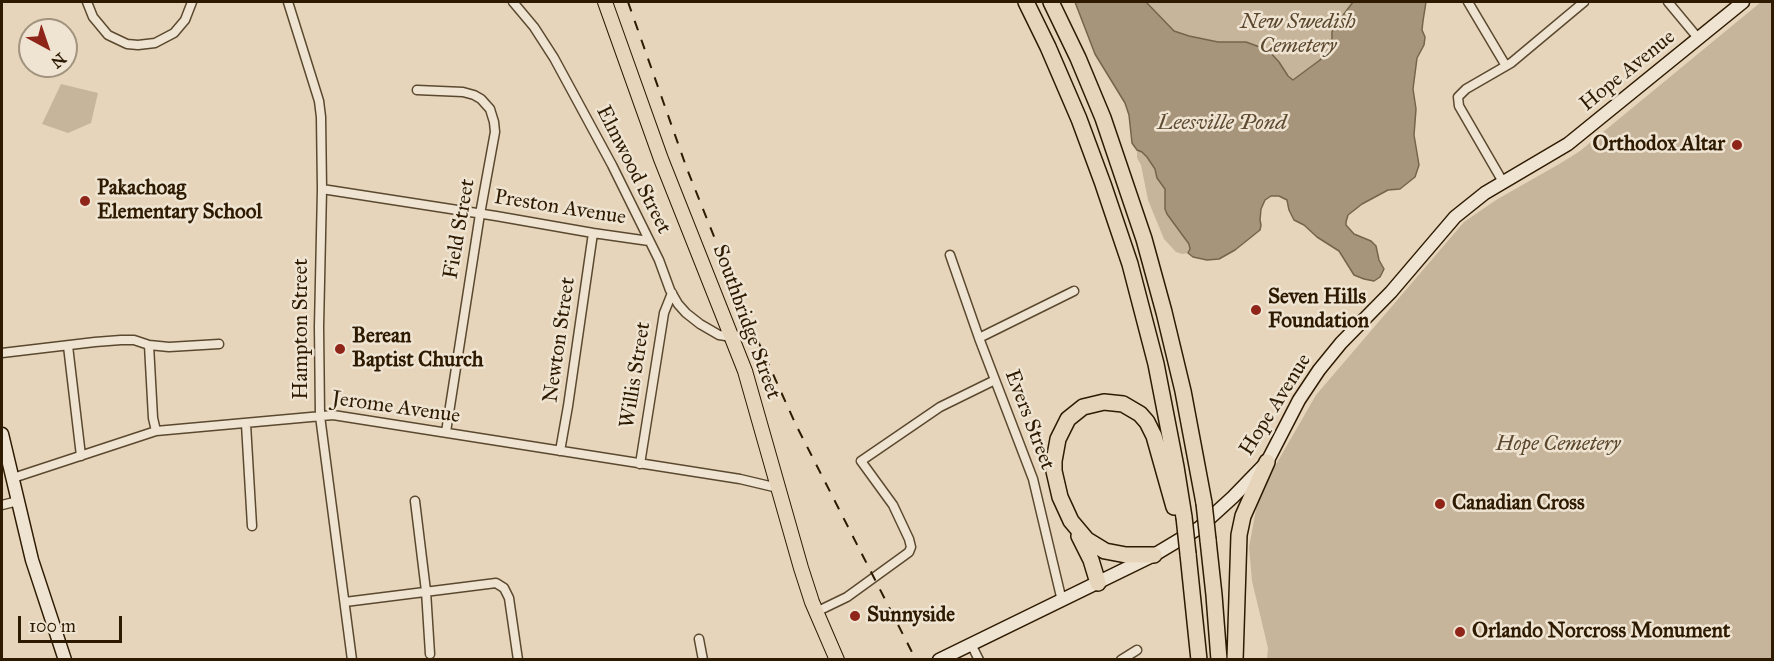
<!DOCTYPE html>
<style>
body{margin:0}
#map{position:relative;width:1774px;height:661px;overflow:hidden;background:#e6d5ba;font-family:"IM FELL Great Primer",serif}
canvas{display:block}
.frame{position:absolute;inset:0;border:3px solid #2d1a01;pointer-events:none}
.north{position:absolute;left:18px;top:18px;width:60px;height:60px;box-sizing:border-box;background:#efe4d2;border:2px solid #a1937e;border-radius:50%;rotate:140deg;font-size:16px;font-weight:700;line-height:24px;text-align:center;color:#2d1a01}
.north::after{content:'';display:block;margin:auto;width:21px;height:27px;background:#8f2418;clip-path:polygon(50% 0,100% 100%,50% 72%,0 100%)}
.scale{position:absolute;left:18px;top:616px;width:104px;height:27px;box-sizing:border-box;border:3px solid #2d1a01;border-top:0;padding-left:8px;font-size:18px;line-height:21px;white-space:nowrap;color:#2d1a01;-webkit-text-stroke:4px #efe4d2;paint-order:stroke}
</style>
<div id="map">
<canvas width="1774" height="661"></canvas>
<div class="frame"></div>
<div class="north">N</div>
<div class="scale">100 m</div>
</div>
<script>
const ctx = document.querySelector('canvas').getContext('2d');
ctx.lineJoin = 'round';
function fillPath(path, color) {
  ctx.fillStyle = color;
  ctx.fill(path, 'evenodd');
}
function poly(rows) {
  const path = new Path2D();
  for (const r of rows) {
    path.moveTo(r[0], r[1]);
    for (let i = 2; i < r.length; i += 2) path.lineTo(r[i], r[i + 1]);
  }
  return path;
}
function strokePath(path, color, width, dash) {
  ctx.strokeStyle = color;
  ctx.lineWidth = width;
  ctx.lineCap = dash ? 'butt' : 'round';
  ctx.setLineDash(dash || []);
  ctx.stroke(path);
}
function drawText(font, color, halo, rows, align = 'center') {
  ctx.font = font + ' "IM FELL Great Primer",serif';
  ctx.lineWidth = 5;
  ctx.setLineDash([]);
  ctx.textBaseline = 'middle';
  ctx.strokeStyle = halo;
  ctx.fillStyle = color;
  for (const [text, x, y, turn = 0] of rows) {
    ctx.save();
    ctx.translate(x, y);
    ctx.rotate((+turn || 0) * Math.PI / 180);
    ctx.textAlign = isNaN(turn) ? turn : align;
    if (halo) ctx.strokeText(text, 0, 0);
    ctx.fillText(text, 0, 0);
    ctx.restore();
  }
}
fillPath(poly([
 [1144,2,1353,2,1338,22,1332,32,1332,42,1329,49,1320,60,1293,80,1288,76,1279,62,1246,42,1218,42,1189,36,1174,31],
 [1761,2,1772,2,1772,659,1267,659,1268,648,1252,581,1249,547,1259,494,1316,395,1464,222,1496,200,1561,163,1580,151],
 [61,84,98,93,91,123,68,133,42,124],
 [1137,150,1142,152,1147,157,1155,169,1157,178,1165,189,1165,209,1167,213,1189,244,1190,249,1188,253,1182,254,1176,252,1164,239,1148,200,1141,165,1137,158]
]), '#c7b59b');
const water = poly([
 [1075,2,1146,2,1174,31,1189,36,1218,42,1246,42,1268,50,1279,62,1288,76,1293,80,1320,60,1329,49,1332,42,1332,32,1338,22,1353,2,1426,2,1423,21,1422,30,1425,37,1424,45,1417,58,1413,89,1416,109,1414,135,1419,165,1415,177,1400,189,1388,190,1362,204,1348,215,1346,222,1346,225,1354,234,1371,241,1376,246,1379,260,1384,269,1380,277,1374,281,1364,279,1354,275,1339,251,1317,237,1304,225,1294,220,1289,210,1287,200,1279,196,1271,196,1265,200,1261,209,1260,220,1261,225,1260,230,1235,250,1219,259,1207,260,1193,257,1188,253,1190,249,1189,244,1167,214,1165,209,1165,189,1157,178,1155,169,1147,157,1142,152,1137,150,1132,143,1129,115,1125,103,1095,54,1075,2]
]);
fillPath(water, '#a7957b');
strokePath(water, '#76644a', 1.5);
const street = poly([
 [87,2,93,17,108,35,127,44,138,45,155,43,174,33,185,20,192,2],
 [288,2,319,101,321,117,322,189,319,327,320,416,352,660],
 [513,2,534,27,554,58,612,165,659,260,670,290,678,304,686,313,700,324,719,335,732,337],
 [1468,2,1506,66],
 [1668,2,1698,38],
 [417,90,463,92,474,95,481,99,490,109,494,122,495,132,480,214,446,432],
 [1503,182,1459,106,1458,97,1466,89,1511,63,1584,2],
 [322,189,496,216,593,233,649,241],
 [950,255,979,338,1033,479,1062,601],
 [979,338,1074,291],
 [149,345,153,418,156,431],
 [68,346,81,456],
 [2,353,95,342,121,340,134,340,149,345,169,347,219,344],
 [246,424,252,526],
 [560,451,568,406,593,233],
 [640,464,664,313,672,293],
 [13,478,156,431,333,415,740,479,778,488],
 [415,501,426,591,430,654],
 [2,505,18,501],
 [345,602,496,583,504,588,509,598,518,660],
 [816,612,847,597,905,555,909,552,911,547,909,539,893,505,861,461,940,407,995,380],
 [699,639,703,660],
 [971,644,979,660],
 [1121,660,1137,650]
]);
const secondary = poly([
 [2,434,32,560,65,660],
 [939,660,1154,555,1199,528,1233,497,1267,462,1299,400,1319,370,1341,343,1391,292,1455,217,1485,193,1568,144,1743,2]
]);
const primary = poly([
 [605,2,661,159,745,371,801,568,812,602,837,660]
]);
const highway = poly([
 [1026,2,1048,47,1079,119,1103,184,1130,264,1156,364,1176,467,1184,517],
 [1051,2,1078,58,1103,118,1144,239,1164,312,1183,391,1204,503],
 [1079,536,1091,560,1098,583],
 [1208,540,1214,595,1219,660],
 [1188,554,1199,660],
 [1154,555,1126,555,1105,551,1087,540,1071,521,1060,497,1054,471,1054,461,1058,439,1068,419,1083,407,1104,402,1123,404,1140,414,1147,422,1154,436,1174,507],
 [1235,660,1239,535,1243,516,1267,462]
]);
strokePath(street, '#5b492f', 11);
strokePath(secondary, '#2d1a01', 15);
strokePath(primary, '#2d1a01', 16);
strokePath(highway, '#2d1a01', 18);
strokePath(street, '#efe4d2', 8);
strokePath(secondary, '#efe4d2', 12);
strokePath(primary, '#e6d5ba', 14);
strokePath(highway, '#e6d5ba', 15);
strokePath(poly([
 [628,2,687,169,739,299,796,425,916,660]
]), '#2d1a01', 2, [10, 10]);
const highwayBridge = poly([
 [1204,503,1208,540],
 [1184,517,1188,554]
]);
strokePath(highwayBridge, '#2d1a01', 18, []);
strokePath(highwayBridge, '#e6d5ba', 15);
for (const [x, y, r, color] of [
 [1737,145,6,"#8f2418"],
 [85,201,6,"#8f2418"],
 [1256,310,6,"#8f2418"],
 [340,349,6,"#8f2418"],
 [1440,504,6,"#8f2418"],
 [855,616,6,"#8f2418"],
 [1460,632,6,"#8f2418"]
]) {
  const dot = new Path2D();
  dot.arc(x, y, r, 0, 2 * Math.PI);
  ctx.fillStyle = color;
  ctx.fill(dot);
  strokePath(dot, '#efe4d2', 2);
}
drawText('italic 21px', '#5b482f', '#efe4d2', [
 ["New Swedish",1298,23],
 ["Cemetery",1298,47],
 ["Hope Cemetery",1558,445]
]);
drawText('21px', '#2d1a01', '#efe4d2', [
 ["Hope Avenue",1628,71,-39],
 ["Elmwood Street",633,170,63],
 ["Preston Avenue",560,208,9],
 ["Field Street",460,229,-80],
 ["Southbridge Street",746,322,70],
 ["Hampton Street",302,329,-90],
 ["Newton Street",560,340,-82],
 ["Willis Street",636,375,-81],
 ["Hope Avenue",1276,405,-58],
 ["Jerome Avenue",396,408,8],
 ["Evers Street",1029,420,69]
]);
drawText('bold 21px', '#2d1a01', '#efe4d2', [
 ["Orthodox Altar",1725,145,"right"],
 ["Pakachoag",97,189],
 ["Elementary School",97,213],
 ["Seven Hills",1268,298],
 ["Foundation",1268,322],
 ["Berean",352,337],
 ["Baptist Church",352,361],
 ["Canadian Cross",1452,504],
 ["Sunnyside",867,616],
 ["Orlando Norcross Monument",1472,632]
], 'left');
drawText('italic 22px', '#5e4b32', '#efe4d2', [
 ["Leesville Pond",1222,124]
]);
</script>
